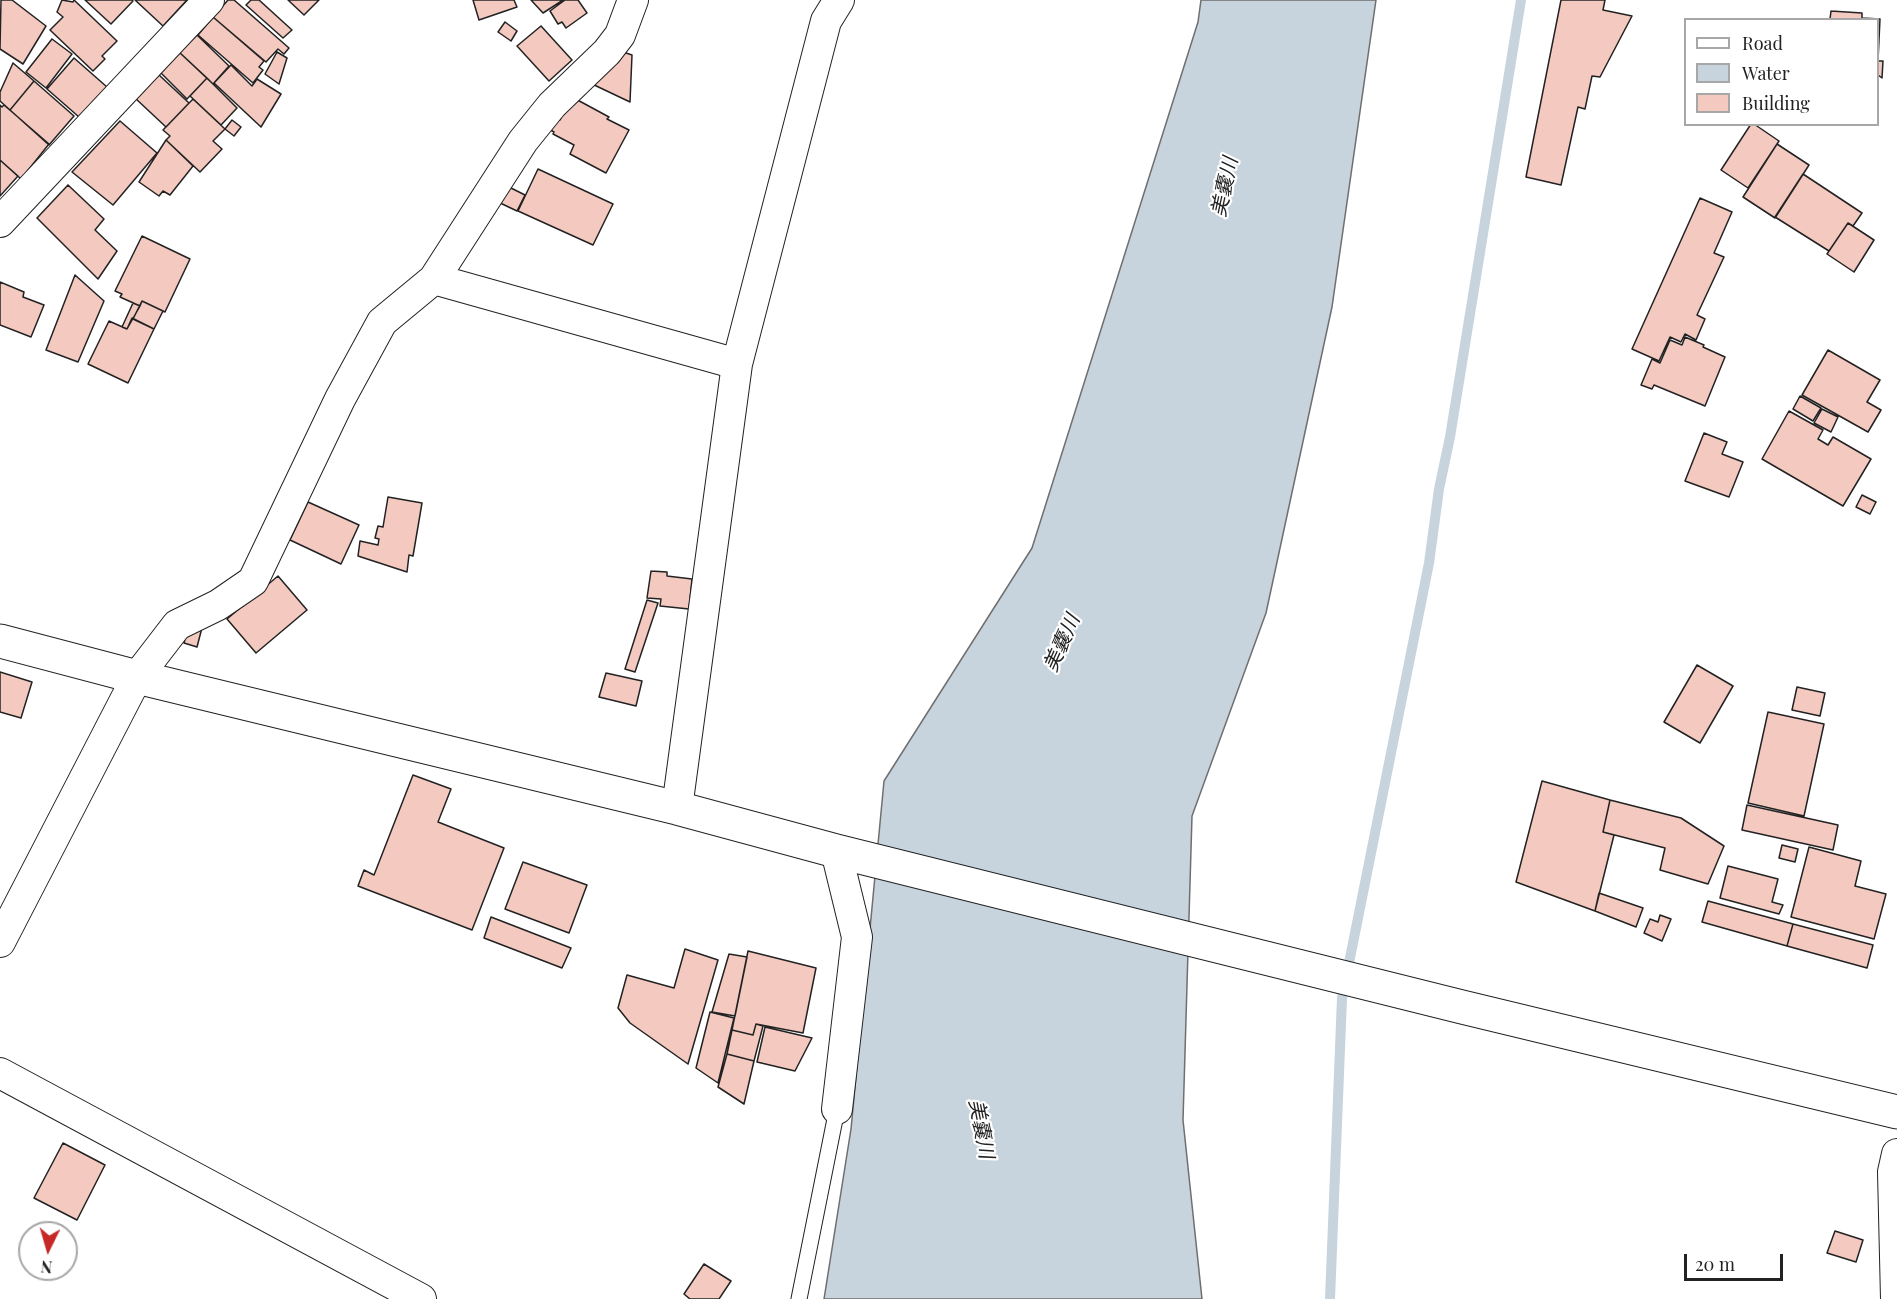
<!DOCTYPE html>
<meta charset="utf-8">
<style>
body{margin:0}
#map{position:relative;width:1897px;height:1299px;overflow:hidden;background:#fff;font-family:"Playfair Display",serif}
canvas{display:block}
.legend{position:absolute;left:1684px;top:18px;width:195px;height:108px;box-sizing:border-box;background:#fff;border:2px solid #a7a7a7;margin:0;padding:8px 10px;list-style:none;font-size:18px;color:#222}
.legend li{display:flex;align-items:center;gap:12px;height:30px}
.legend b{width:30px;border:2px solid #a7a7a7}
.north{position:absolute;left:18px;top:1221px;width:60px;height:60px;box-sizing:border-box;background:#fff;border:2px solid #a7a7a7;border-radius:50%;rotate:185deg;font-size:16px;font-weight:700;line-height:24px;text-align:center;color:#222}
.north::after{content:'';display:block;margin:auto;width:21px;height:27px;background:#c62828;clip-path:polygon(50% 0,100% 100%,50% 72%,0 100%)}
.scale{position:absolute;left:1684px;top:1254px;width:99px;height:27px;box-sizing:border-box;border:3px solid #222;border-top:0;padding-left:8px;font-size:18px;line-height:21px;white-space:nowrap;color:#222;-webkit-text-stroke:4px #fff;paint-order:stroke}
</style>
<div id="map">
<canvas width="1897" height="1299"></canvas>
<ul class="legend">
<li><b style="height:8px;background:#fff"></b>Road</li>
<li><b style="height:16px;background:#c7d3dd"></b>Water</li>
<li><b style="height:16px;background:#f3c9c0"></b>Building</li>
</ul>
<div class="north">N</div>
<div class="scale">20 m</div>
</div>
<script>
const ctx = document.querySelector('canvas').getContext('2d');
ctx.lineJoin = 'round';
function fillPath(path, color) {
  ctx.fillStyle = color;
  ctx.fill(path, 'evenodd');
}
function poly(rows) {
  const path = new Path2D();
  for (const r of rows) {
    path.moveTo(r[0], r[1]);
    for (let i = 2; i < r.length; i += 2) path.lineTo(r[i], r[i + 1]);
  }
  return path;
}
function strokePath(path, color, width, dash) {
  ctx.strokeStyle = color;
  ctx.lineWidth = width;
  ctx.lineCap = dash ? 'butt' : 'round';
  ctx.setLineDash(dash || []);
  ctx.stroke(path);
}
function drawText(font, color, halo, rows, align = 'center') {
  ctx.font = font + ' "Playfair Display","Noto Sans JP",serif';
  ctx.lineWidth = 4.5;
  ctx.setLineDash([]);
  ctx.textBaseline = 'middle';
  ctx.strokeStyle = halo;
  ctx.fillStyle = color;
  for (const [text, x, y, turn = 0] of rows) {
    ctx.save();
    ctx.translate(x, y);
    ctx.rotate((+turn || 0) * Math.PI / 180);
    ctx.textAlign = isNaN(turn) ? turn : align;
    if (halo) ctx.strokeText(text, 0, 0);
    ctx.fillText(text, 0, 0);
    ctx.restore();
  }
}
const water = poly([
 [1201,0,1376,0,1332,307,1266,613,1192,816,1183,1120,1202,1299,824,1299,851,1129,884,781,1032,548,1198,22,1201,0]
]);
fillPath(water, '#c7d3dd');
strokePath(water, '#6f6f6f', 1.5);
strokePath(poly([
 [1330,1299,1342,998,1429,563,1439,489,1450,437,1521,0]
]), '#c7d3dd', 10);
const building = poly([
 [1,0,12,0,46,26,23,64,0,49,1,0],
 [62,0,73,2,74,0,117,41,102,56,105,59,93,71,50,30,63,17,57,12,62,0],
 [85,0,132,0,133,1,111,24,85,0],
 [135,0,187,0,163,26,135,0],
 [228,0,234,0,289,48,284,54,278,49,266,62,213,17,228,0],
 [251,0,259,0,292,30,283,38,246,5,251,0],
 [288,0,319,0,304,15,288,0],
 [473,0,514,0,517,7,479,20,473,0],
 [531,0,563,0,543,13,531,0],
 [565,0,578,0,587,13,566,28,562,22,558,24,550,11,565,0],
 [1561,0,1605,0,1603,10,1632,16,1600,77,1592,76,1585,109,1578,107,1561,185,1526,177,1561,0],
 [1831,11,1862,13,1862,18,1880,19,1878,61,1883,61,1882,78,1878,75,1878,20,1820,20,1830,19,1831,11],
 [213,17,264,61,259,67,263,70,253,83,198,35,213,17],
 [505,22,517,31,511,41,498,32,505,22],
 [541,26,572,60,549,81,517,46,541,26],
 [197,35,229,66,213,84,179,52,197,35],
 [52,39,72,54,46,88,26,72,52,39],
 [620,51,632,55,630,102,590,83,620,51],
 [179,52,207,78,187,99,160,72,179,52],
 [277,52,287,58,279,84,265,74,277,52],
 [74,58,107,87,79,117,47,89,74,58],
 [13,63,34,81,10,110,0,101,0,92,13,63],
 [231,65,252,86,257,79,281,94,261,127,214,83,231,65],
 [158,74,189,103,166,127,135,98,158,74],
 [207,78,237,108,221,125,190,96,207,78],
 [34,81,74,116,49,145,10,110,34,81],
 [572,97,609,117,607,119,629,130,606,173,570,154,574,145,553,134,554,132,547,128,553,116,560,120,572,97],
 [193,99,225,129,213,141,222,149,200,172,166,140,170,136,163,130,193,99],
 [0,105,2,107,4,105,49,144,21,179,0,160,0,105],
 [232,120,241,127,234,136,225,129,232,120],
 [120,121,157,153,113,205,72,172,120,121],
 [1751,124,1754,124,1779,141,1748,188,1721,170,1751,124],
 [166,140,193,166,170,195,163,191,159,196,139,182,166,140],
 [1777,144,1809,165,1775,218,1743,197,1777,144],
 [0,160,18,176,0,196,0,160],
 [538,169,613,204,593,245,518,211,538,169],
 [1803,174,1862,213,1853,226,1848,223,1829,251,1775,217,1803,174],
 [68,185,104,219,95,230,117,251,98,279,37,218,68,185],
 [505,185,525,195,517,211,496,201,505,185],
 [1700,198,1732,212,1714,253,1724,257,1697,315,1705,319,1696,340,1685,334,1681,342,1670,337,1659,361,1632,349,1700,198],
 [1848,223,1874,240,1854,272,1827,254,1848,223],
 [142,236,190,259,165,312,142,301,140,306,120,297,122,294,115,291,142,236],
 [75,275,104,301,78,362,46,350,75,275],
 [0,282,24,292,23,297,44,305,31,337,0,325,0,282],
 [142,301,163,311,154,329,133,319,142,301],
 [133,303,140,306,127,329,122,327,133,303],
 [132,318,154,329,128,383,88,364,109,321,127,329,132,318],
 [1685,337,1704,345,1703,347,1725,357,1705,406,1654,385,1652,389,1641,385,1652,359,1660,363,1670,340,1682,345,1685,337],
 [1828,350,1880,380,1867,402,1881,410,1868,432,1802,395,1828,350],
 [1800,396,1821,408,1813,421,1793,409,1800,396],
 [1822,409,1838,417,1831,432,1814,423,1822,409],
 [1789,411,1823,430,1818,439,1828,445,1833,437,1871,459,1843,506,1762,459,1789,411],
 [1704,433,1727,442,1722,454,1743,462,1729,497,1685,481,1704,433],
 [1862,495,1876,502,1870,514,1856,507,1862,495],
 [388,497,422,503,413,556,409,555,407,572,358,556,360,541,378,545,379,539,375,538,378,526,383,527,388,497],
 [308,502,359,525,341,564,290,540,308,502],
 [651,571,667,572,667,576,692,579,689,609,660,606,661,599,647,598,651,571],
 [278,576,307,610,256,653,227,619,278,576],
 [647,600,658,603,635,672,625,669,647,600],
 [204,620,197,647,184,643,188,628,204,620],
 [1697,665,1733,686,1700,743,1664,722,1697,665],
 [0,672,32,682,21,718,0,712,0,672],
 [606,673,642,681,636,706,599,697,606,673],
 [1797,687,1825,693,1820,716,1792,710,1797,687],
 [1768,712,1824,724,1804,816,1748,803,1768,712],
 [413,775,451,789,438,822,504,848,472,930,358,886,364,870,374,875,413,775],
 [1542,781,1610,800,1603,832,1614,835,1595,911,1516,882,1542,781],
 [1610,800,1681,818,1724,846,1708,884,1660,870,1665,848,1603,832,1610,800],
 [1747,805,1838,825,1833,850,1742,830,1747,805],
 [1782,845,1798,849,1795,862,1779,858,1782,845],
 [1809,847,1861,861,1855,886,1886,894,1874,939,1791,917,1809,847],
 [523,862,587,885,569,933,505,909,523,862],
 [1728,866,1778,879,1772,902,1783,905,1779,914,1720,898,1728,866],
 [1599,893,1643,908,1636,927,1595,911,1599,893],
 [1708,901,1793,924,1787,946,1702,922,1708,901],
 [1660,915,1671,919,1662,941,1644,933,1650,919,1658,922,1660,915],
 [491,917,571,948,562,968,484,938,491,917],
 [1793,924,1873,945,1867,968,1787,946,1793,924],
 [685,949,718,960,688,1064,630,1023,618,1008,627,975,674,988,685,949],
 [748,951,816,968,803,1033,756,1024,753,1035,732,1030,748,951],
 [729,954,747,957,735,1016,712,1012,729,954],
 [710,1012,734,1018,718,1083,696,1068,710,1012],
 [756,1024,763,1026,754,1061,727,1054,732,1030,753,1035,756,1024],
 [765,1027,812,1038,795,1071,757,1062,765,1027],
 [727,1054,754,1061,744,1104,718,1087,727,1054],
 [63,1143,105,1165,77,1220,34,1198,63,1143],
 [1835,1231,1863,1240,1856,1262,1827,1253,1835,1231],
 [704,1264,731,1281,719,1299,690,1299,684,1294,704,1264]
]);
fillPath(building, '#f3c9c0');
strokePath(building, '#222', 1.5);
const lane = poly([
 [799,1299,837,1109]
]);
const street = poly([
 [0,222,209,0],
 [434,279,737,364],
 [677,808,737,364,826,21,839,0],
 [836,851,857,937,837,1109],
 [0,942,137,677,177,625,218,605,253,581,340,399,382,322,434,279,523,141,552,105,607,52,620,35,633,0],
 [0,1073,421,1299],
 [1896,1299,1893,1172,1897,1154]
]);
const secondary = poly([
 [0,641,137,677,677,808,836,851,1462,1007,1897,1112]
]);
strokePath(lane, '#222', 17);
strokePath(street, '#222', 32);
strokePath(secondary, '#222', 35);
strokePath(lane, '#fff', 15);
strokePath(street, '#fff', 30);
strokePath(secondary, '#fff', 33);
drawText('italic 20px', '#222', '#fff', [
 ["美嚢川",1225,187,-78],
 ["美嚢川",1062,643,-66],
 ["美嚢川",981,1129,79]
]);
</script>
